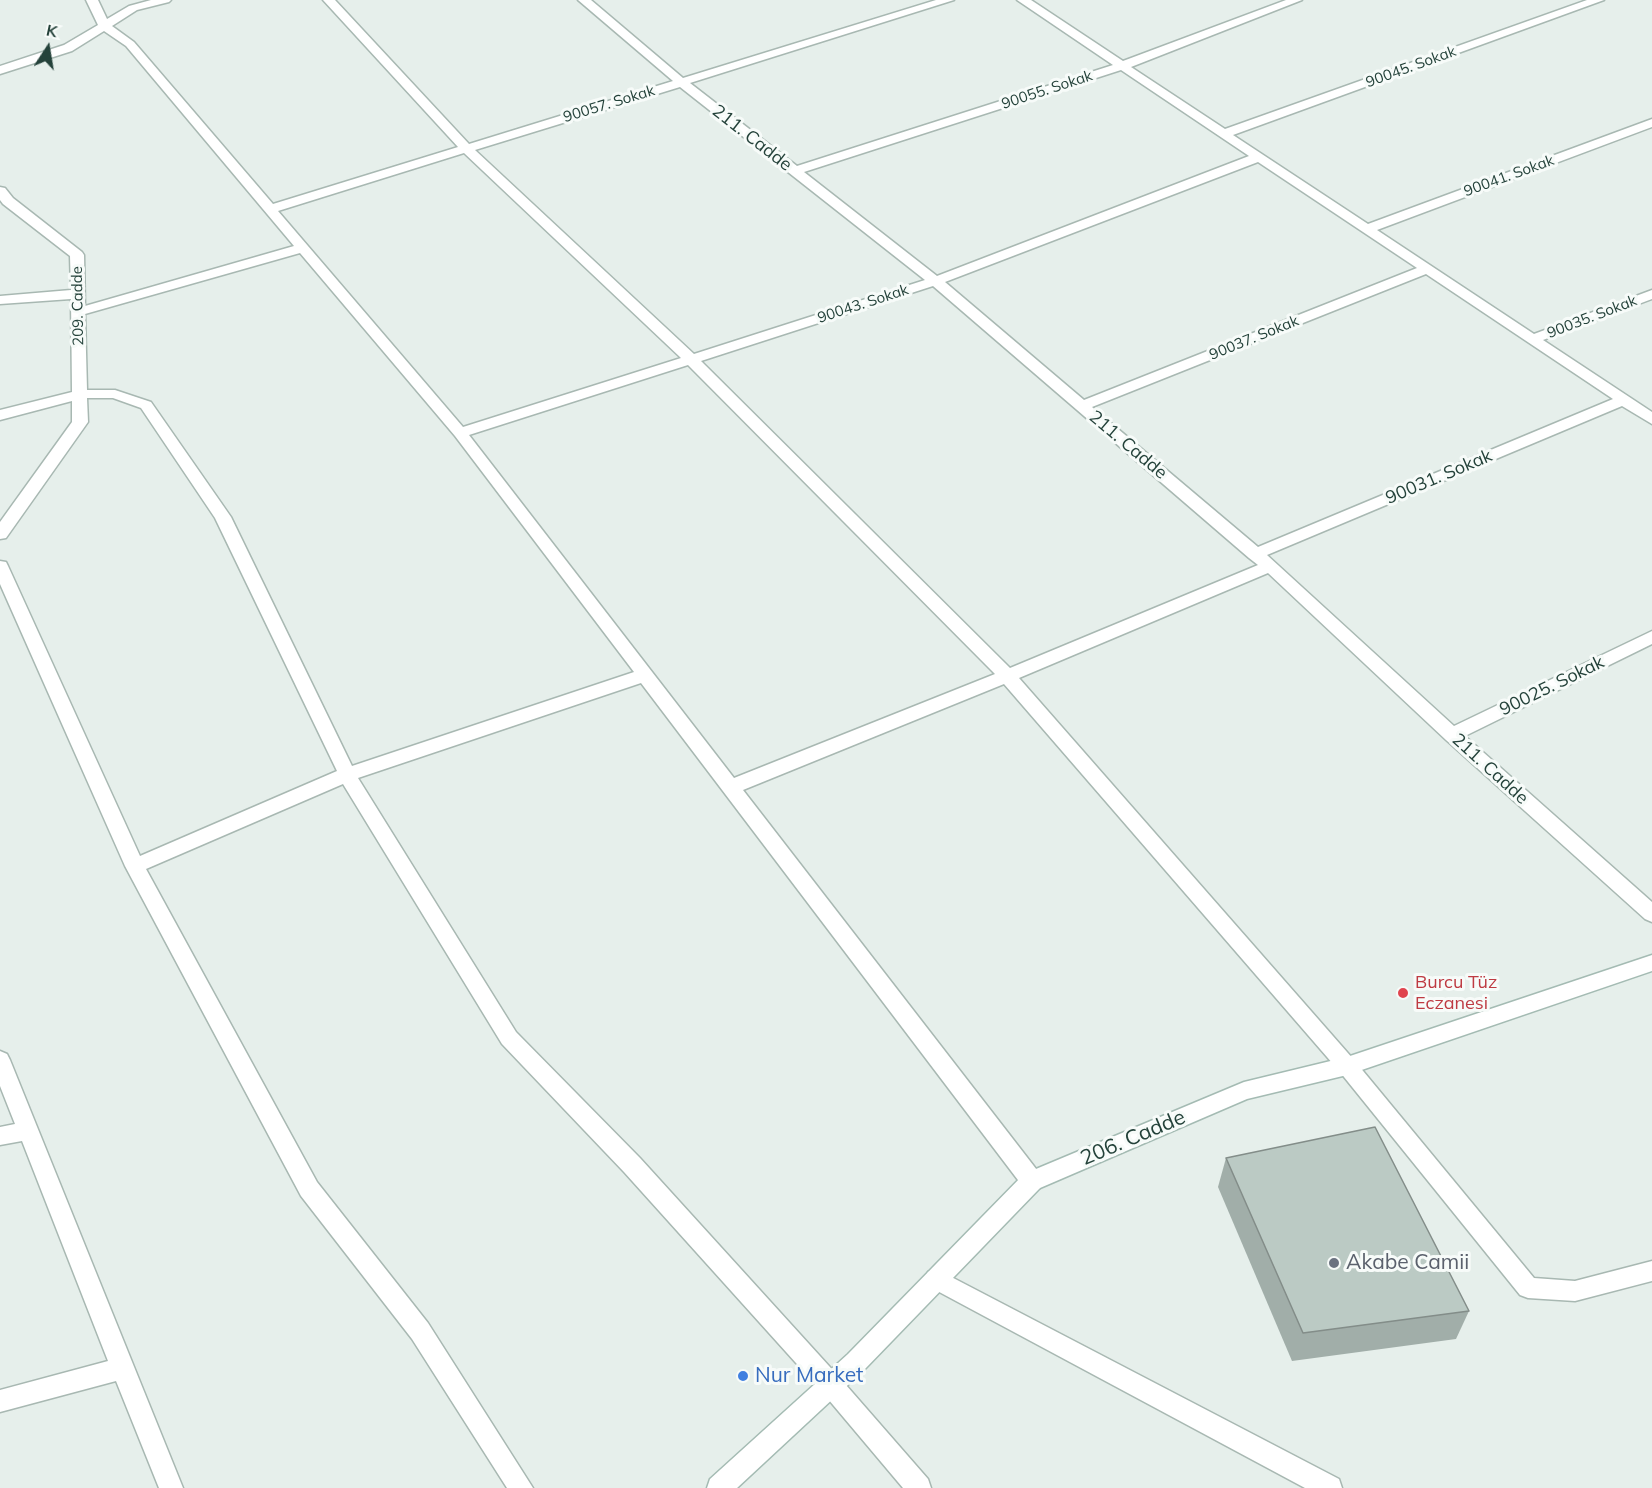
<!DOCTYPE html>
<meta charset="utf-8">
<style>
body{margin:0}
#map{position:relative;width:1652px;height:1488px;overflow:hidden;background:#e6efeb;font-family:Mulish,sans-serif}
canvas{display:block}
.north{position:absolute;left:18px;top:18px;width:60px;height:60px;-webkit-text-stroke:4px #f7fbf9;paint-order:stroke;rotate:12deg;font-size:16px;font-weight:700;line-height:24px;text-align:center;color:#24423a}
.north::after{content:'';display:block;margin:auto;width:21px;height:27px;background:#24423a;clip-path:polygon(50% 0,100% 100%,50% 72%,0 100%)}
</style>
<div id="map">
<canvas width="1652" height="1488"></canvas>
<div class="north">K</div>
</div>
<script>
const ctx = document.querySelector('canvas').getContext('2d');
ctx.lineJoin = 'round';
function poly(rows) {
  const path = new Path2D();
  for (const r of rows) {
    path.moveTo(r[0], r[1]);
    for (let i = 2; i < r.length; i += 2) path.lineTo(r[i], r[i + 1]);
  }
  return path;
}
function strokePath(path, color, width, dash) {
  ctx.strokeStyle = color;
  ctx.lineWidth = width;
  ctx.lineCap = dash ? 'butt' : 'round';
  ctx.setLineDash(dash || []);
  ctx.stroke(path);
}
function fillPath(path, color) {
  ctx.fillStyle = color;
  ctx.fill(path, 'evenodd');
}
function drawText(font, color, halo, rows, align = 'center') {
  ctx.font = font + ' Mulish,sans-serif';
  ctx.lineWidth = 6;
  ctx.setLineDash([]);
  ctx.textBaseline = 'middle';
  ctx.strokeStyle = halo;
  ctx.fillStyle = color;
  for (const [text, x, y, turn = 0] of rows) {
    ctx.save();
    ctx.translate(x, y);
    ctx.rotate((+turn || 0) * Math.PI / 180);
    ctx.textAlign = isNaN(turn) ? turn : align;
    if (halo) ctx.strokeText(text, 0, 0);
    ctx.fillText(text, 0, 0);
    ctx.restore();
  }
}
const street = poly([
 [86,0,98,0,107,19,129,6,151,0,171,0,169,2,137,10,112,26,134,42,273,204,458,147,323,0,335,0,469,144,673,81,578,0,591,0,683,78,936,0,954,0,690,83,797,166,1113,65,1017,0,1031,0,1123,61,1286,0,1302,0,1131,67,1225,129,1587,0,1604,0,1233,135,1368,224,1652,119,1652,127,1377,230,1534,334,1652,290,1652,299,1543,340,1652,412,1652,424,1622,406,1267,555,1454,726,1652,631,1652,644,1465,736,1652,902,1652,922,1645,919,1446,740,1268,573,1019,678,1354,1060,1534,1278,1575,1281,1652,1261,1652,1281,1575,1301,1528,1298,1520,1295,1340,1072,1004,684,743,790,1040,1174,1043,1181,1040,1188,1032,1191,1024,1188,641,683,358,778,516,1032,640,1158,839,1377,928,1479,931,1488,903,1488,823,1393,624,1172,502,1044,343,784,146,869,317,1182,428,1323,533,1488,507,1488,412,1339,301,1196,125,866,0,584,0,561,6,562,8,566,140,856,337,771,215,518,141,408,113,398,87,398,88,422,6,538,0,539,0,522,72,422,72,401,0,420,0,410,72,392,71,299,0,304,0,296,71,290,70,256,3,204,0,200,0,187,5,188,13,198,82,252,84,255,85,306,294,246,126,46,104,31,72,51,0,74,0,66,64,45,98,25,86,0],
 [1121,70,1249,156,937,276,804,172,1121,70],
 [680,87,925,280,694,354,475,150,680,87],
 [464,153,681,358,463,427,278,211,464,153],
 [1258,162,1417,268,1084,400,945,282,1258,162],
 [300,253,455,436,634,672,352,766,231,517,151,402,115,390,87,390,85,314,300,253],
 [1426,274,1613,399,1258,547,1092,407,1426,274],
 [933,286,1249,558,1258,565,1010,668,701,361,933,286],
 [688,365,995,674,734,778,469,435,688,365],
 [0,1051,7,1054,10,1060,183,1488,159,1488,116,1381,0,1412,0,1390,108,1361,22,1141,0,1145,0,1127,15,1124,0,1086,0,1051],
 [936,1269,1339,1479,1342,1488,1305,1488,928,1286,925,1279,928,1272,936,1269]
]);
const secondary = poly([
 [1652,955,1652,971,1347,1075,1247,1099,1040,1188,864,1370,737,1488,707,1488,710,1479,848,1354,1024,1174,1244,1082,1347,1057,1652,955]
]);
strokePath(street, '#a8b8b2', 3);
strokePath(secondary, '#a4bbb3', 3);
fillPath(street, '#fff');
fillPath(secondary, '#fff');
fillPath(poly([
 [1226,1158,1469,1311,1456,1339,1292,1361,1218,1187]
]), '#a1aea9');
const building = poly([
 [1375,1127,1469,1311,1303,1333,1226,1158,1375,1127]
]);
fillPath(building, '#bbcac4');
strokePath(building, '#838d89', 1.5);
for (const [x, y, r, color] of [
 [1403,993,6,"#e0444e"],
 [1334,1263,6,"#6b7280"],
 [743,1376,6,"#3f7fe0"]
]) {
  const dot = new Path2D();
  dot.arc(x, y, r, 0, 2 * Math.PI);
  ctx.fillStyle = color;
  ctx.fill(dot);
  strokePath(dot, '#f7fbf9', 2);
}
drawText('15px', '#24423a', '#f7fbf9', [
 ["90045. Sokak",1411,67,-20],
 ["90055. Sokak",1047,90,-18],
 ["90057. Sokak",609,104,-17],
 ["90041. Sokak",1509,176,-20],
 ["90043. Sokak",863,304,-18],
 ["209. Cadde",78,306,-91],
 ["90035. Sokak",1592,317,-21],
 ["90037. Sokak",1254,338,-22]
]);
drawText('18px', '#24423a', '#f7fbf9', [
 ["211. Cadde",752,138,38],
 ["211. Cadde",1128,445,40],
 ["90031. Sokak",1439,477,-23],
 ["90025. Sokak",1552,686,-26],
 ["211. Cadde",1490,769,42]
]);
drawText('18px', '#be3a42', '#f7fbf9', [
 ["Burcu Tüz",1415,983],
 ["Eczanesi",1415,1004]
], 'left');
drawText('21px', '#24423a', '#f7fbf9', [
 ["206. Cadde",1133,1138,-23]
]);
drawText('21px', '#5b616d', '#f7fbf9', [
 ["Akabe Camii",1346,1263]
], 'left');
drawText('21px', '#366cbe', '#f7fbf9', [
 ["Nur Market",755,1376]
], 'left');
</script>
